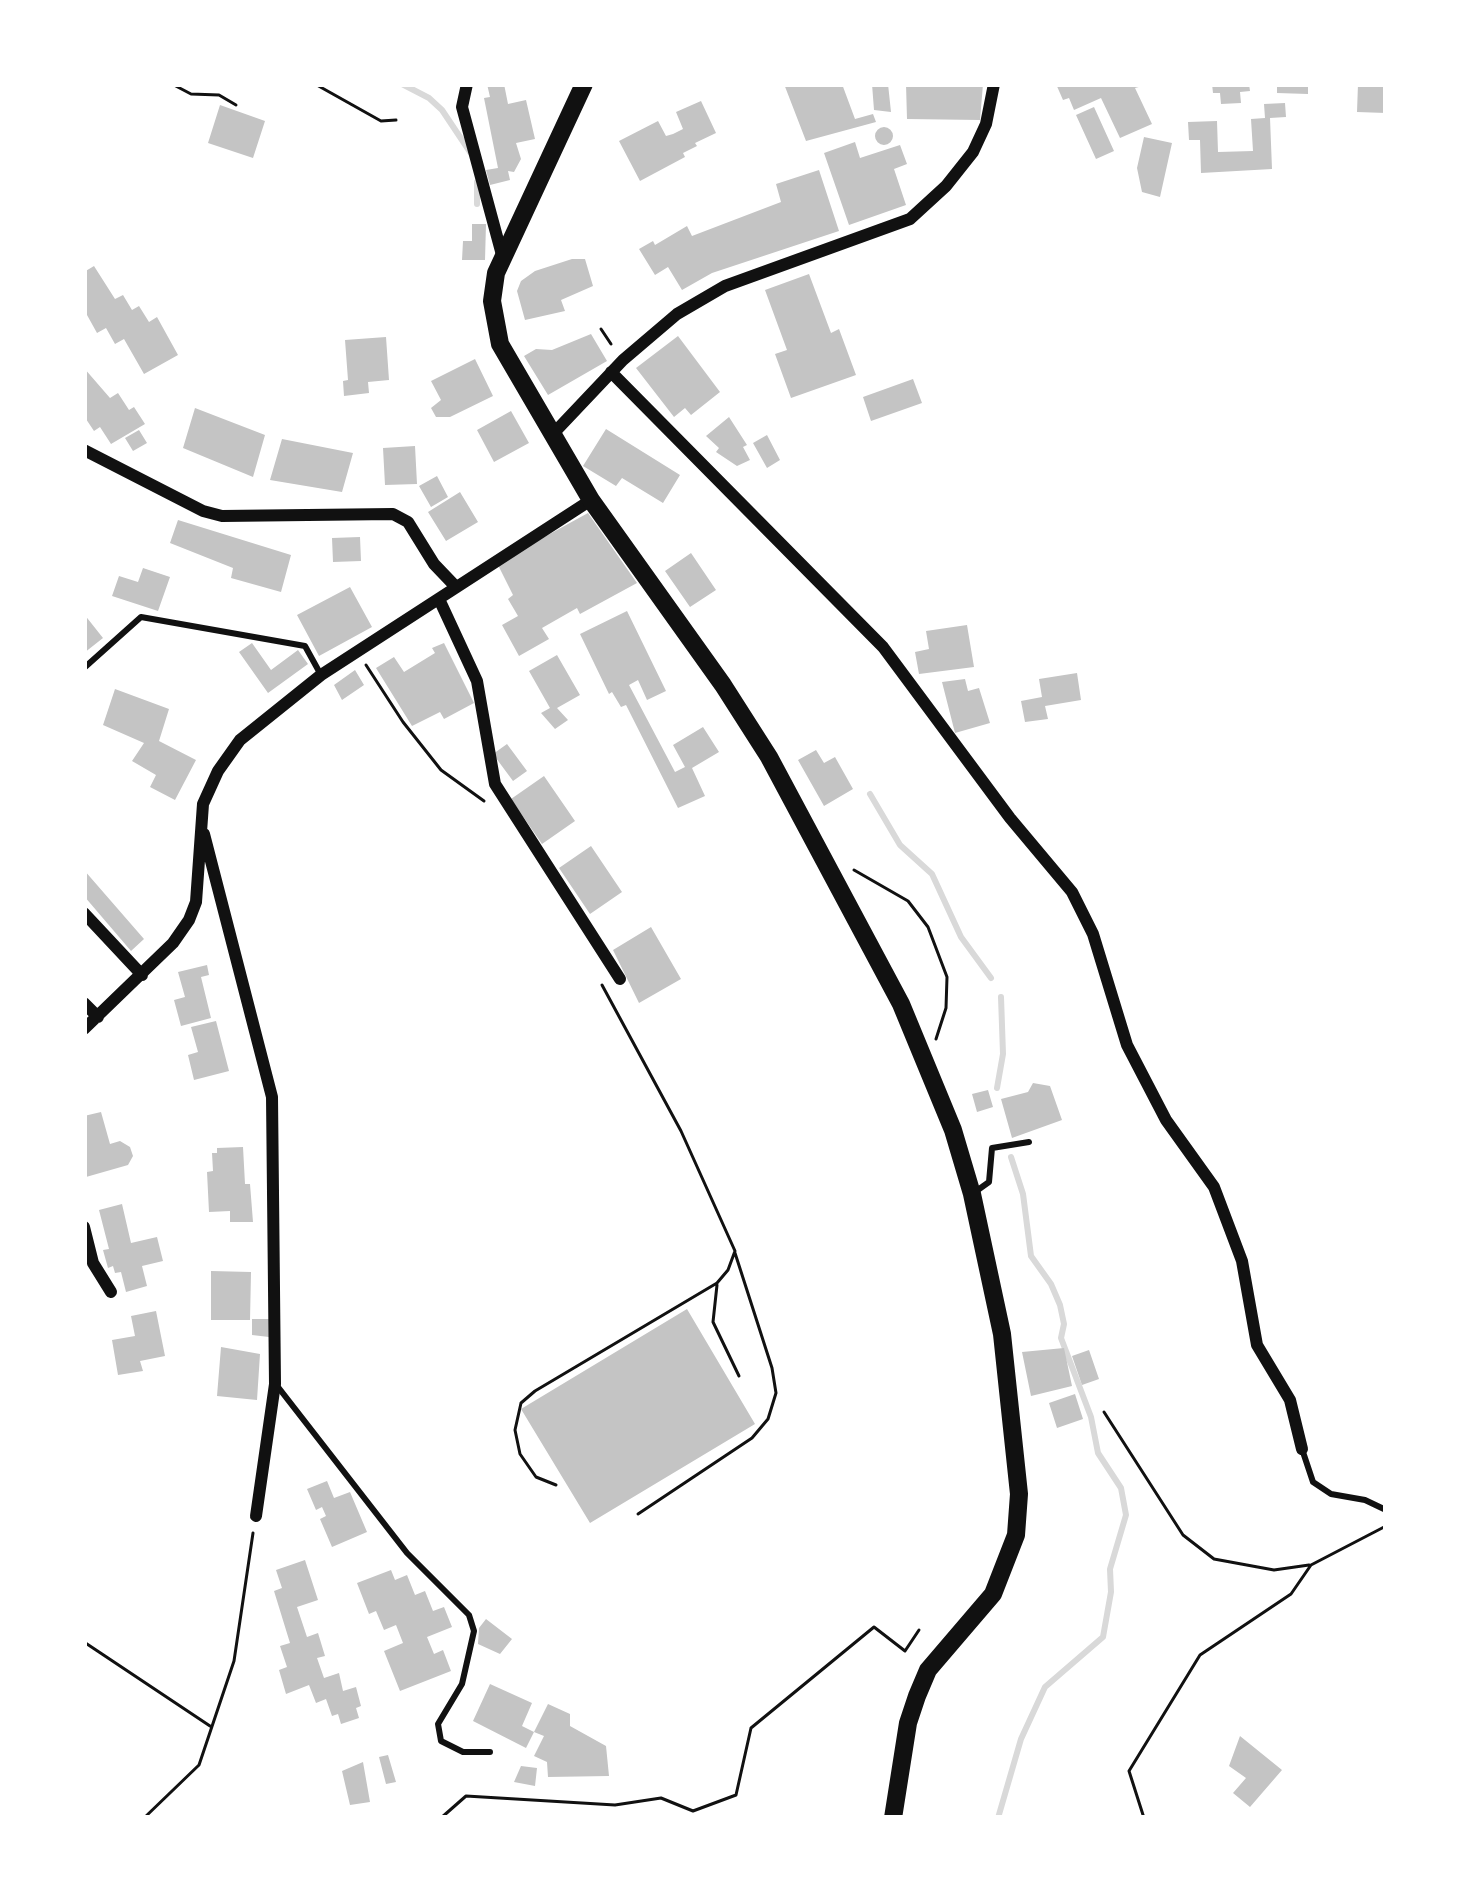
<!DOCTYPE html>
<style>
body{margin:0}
#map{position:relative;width:1470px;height:1902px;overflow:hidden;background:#fff;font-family:Roboto,sans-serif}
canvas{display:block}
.frame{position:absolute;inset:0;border:87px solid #fff;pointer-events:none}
</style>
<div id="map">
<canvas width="1470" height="1902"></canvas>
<div class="frame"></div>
</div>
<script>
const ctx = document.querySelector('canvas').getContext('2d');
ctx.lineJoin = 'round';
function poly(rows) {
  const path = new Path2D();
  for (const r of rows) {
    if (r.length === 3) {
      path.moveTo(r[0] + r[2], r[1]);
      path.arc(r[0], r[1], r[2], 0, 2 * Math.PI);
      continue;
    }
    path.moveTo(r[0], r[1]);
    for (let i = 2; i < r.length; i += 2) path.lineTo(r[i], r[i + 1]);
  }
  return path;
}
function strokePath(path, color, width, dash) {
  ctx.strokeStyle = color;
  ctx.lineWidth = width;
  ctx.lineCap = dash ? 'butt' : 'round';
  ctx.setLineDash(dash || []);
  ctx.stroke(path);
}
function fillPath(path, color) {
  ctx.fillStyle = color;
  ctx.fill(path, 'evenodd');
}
strokePath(poly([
 [402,84,429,98,442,110,470,152],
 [477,204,477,182],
 [870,794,900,845,932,874,961,937,991,978],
 [997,1088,1003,1054,1001,997],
 [998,1818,1021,1739,1045,1687,1103,1637,1111,1592,1110,1569,1126,1515,1121,1488,1098,1453,1091,1417,1061,1338,1064,1324,1060,1305,1051,1284,1031,1256,1023,1194,1011,1157]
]), '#d9d9d9', 6);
fillPath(poly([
 [487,84,504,84,508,104,526,100,535,139,516,143,521,159,514,172,508,171,510,180,490,185,486,170,498,168,484,98,490,97],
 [784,84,842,84,855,119,873,114,876,122,806,141],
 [872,84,888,84,891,112,874,110],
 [906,84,983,84,980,120,907,119],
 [1056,84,1150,84,1135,88,1152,124,1120,138,1101,98,1074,110,1069,98,1063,100],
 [1212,84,1249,84,1250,91,1240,92,1241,103,1221,104,1220,93,1213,93],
 [1277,84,1308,84,1308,94,1277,93],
 [1358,84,1386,84,1386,113,1357,112],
 [701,101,716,133,695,143,697,146,683,153,685,157,640,181,619,141,658,121,666,136,673,134,683,129,676,112],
 [1285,103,1286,117,1270,118,1272,169,1201,173,1200,140,1189,140,1188,122,1217,121,1218,152,1253,151,1251,119,1265,118,1264,104],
 [220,105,265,121,253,158,208,143],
 [1094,107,1114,151,1096,159,1076,115],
 [884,136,9],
 [1144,137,1172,143,1160,197,1142,192,1137,168],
 [855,142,860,158,900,145,907,164,894,169,906,205,849,225,824,153],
 [819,170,839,231,712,273,682,290,668,267,655,275,639,249,653,241,655,245,687,226,692,236,781,202,776,184],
 [472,224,486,224,485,260,462,260,463,241,472,241],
 [572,259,585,259,593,286,561,300,565,311,525,320,517,291,521,281,535,271],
 [94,266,115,299,123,295,132,310,139,306,149,322,157,317,178,355,144,374,124,339,115,344,106,328,97,333,87,315,84,317,84,272],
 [809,274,831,333,839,329,856,375,791,398,775,354,787,350,765,290],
 [591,334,607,361,548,395,524,356,536,349,552,350],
 [678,336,720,392,691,415,685,408,674,417,636,368],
 [386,337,389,380,368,382,369,393,344,396,343,381,348,380,345,340],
 [475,359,493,396,450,417,436,417,431,408,441,400,431,381],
 [84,368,110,398,118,393,129,410,134,407,145,424,111,444,100,427,94,431,84,416],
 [913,379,922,403,871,421,863,397],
 [195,408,265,435,253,477,183,448],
 [511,411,529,443,494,462,477,430],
 [729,417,747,445,743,447,750,460,737,466,716,452,719,448,706,436],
 [606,429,680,475,663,503,622,478,616,486,583,466],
 [139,430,147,443,133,451,125,438],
 [767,435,780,460,767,468,753,443],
 [282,439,353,453,342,492,270,480],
 [415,446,417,484,385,485,383,448],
 [437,476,448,497,431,507,419,486],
 [460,492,478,522,446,541,428,512],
 [588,513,637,583,580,614,577,608,542,628,549,639,519,656,502,625,518,616,508,599,513,595,497,563],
 [178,520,291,555,281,592,231,578,233,568,170,543],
 [360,537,361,561,333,562,332,538],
 [691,553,716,590,690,607,665,571],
 [143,568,170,577,158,611,112,596,119,576,138,582],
 [350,587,372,627,319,656,297,615],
 [627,611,666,691,647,700,638,680,629,685,675,772,685,767,673,745,703,727,719,752,692,768,705,796,678,808,626,705,621,707,612,692,609,694,580,634],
 [84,614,103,638,84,653],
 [967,625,974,667,919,674,915,652,929,649,926,631],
 [252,643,271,670,298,650,308,664,268,693,239,652],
 [444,643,474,703,444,719,440,712,412,726,376,668,394,657,404,672,435,653,432,648],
 [557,655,580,695,557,708,568,720,555,729,541,713,550,708,529,671],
 [355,670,364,685,342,700,334,685],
 [1077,673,1081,700,1045,706,1048,719,1025,722,1021,701,1042,697,1039,679],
 [965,679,968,691,979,688,990,723,955,733,942,682],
 [115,689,169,709,159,741,196,760,175,800,150,787,156,775,132,761,144,743,103,725],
 [507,744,527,771,513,781,493,754],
 [816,750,824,763,835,757,853,789,824,806,798,760],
 [544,776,575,821,542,844,511,799],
 [591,846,622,892,590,914,559,868],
 [84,870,144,939,131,951,84,896],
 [651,927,681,979,639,1003,613,950],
 [207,965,209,975,201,977,211,1018,181,1026,174,1000,185,997,178,972],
 [216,1021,229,1071,194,1080,188,1055,198,1052,191,1027],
 [1033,1083,1050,1086,1062,1120,1012,1138,1001,1099,1028,1092],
 [988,1090,993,1107,977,1112,972,1094],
 [101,1112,110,1144,120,1141,130,1147,133,1156,128,1165,86,1177,84,1116],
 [243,1147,245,1184,250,1184,253,1222,230,1222,230,1211,209,1212,207,1172,213,1171,212,1153,217,1153,217,1148],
 [122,1204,131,1243,157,1237,163,1261,142,1266,147,1286,126,1292,121,1272,115,1273,113,1266,108,1268,103,1250,109,1249,99,1210],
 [211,1271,251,1272,250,1320,211,1320],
 [687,1309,755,1424,590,1523,521,1409],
 [156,1311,165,1356,140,1361,143,1371,118,1375,112,1340,135,1336,131,1316],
 [252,1319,269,1319,269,1337,252,1335],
 [221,1347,260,1354,257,1400,217,1396],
 [1064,1348,1072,1386,1031,1396,1022,1352],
 [1089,1350,1099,1379,1082,1385,1072,1356],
 [1075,1394,1083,1419,1057,1428,1049,1403],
 [327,1481,334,1498,350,1492,367,1532,332,1547,320,1519,326,1516,322,1507,316,1510,307,1489],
 [305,1560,318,1600,297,1607,307,1637,318,1633,325,1656,317,1658,324,1678,339,1673,343,1691,356,1687,361,1706,356,1708,359,1718,341,1724,338,1714,332,1716,326,1699,316,1703,309,1685,286,1694,279,1670,287,1667,280,1646,290,1643,274,1591,282,1588,276,1570],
 [391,1570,395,1580,407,1575,415,1595,425,1591,433,1611,444,1607,452,1627,427,1637,434,1654,443,1650,451,1671,400,1691,384,1651,403,1643,396,1625,384,1630,376,1611,369,1614,357,1583],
 [486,1619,512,1639,500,1654,478,1644,479,1628],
 [490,1684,532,1703,522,1726,534,1732,526,1748,473,1721],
 [548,1704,570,1714,570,1726,606,1746,609,1776,548,1777,547,1762,534,1756,544,1736,534,1732],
 [1240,1736,1282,1770,1250,1807,1233,1793,1246,1778,1229,1766],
 [388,1755,396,1782,386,1784,379,1757],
 [363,1762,370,1802,350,1805,342,1771],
 [521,1766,537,1768,535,1786,514,1782]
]), '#c4c4c4');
strokePath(poly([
 [172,84,191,94,219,95,236,105],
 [315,84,381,121,396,120],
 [601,329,611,344],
 [366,665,403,722,441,770,484,801],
 [854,870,908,901,928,927,947,977,946,1008,936,1039],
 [717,1285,713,1322,739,1376],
 [1104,1412,1183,1535,1214,1559,1274,1570,1309,1565],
 [556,1485,536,1477,520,1454,515,1430,521,1403,535,1391,717,1283,728,1270,735,1251,681,1131,602,985],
 [638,1514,752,1438,768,1419,776,1393,772,1368,735,1253],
 [84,1642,210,1726],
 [144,1818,199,1765,234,1661,253,1533],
 [441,1818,466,1796,615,1805,661,1798,693,1811,736,1795,751,1728,874,1627,905,1651,919,1630],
 [1144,1818,1129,1771,1200,1655,1291,1594,1311,1565,1386,1526]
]), '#111', 3);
strokePath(poly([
 [84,668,141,617,305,646,321,675],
 [975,1192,989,1182,992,1148,1029,1142],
 [278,1387,407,1553,469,1615,474,1631,462,1684,438,1724,441,1741,463,1752,490,1752],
 [1302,1449,1313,1482,1331,1494,1365,1500,1386,1510]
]), '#111', 6);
strokePath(poly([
 [467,84,462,107,502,255],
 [611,372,883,647,1010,818,1072,892,1093,934,1127,1045,1166,1120,1214,1187,1242,1261,1257,1345,1290,1400,1302,1449],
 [552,435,623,360,677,314,725,286,910,219,946,186,973,152,986,124,994,84],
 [84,450,203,511,222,516,393,514,408,522,434,564,456,587],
 [439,599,477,681,495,784,620,979],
 [204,834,272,1097,275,1384,256,1516],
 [84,913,142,975],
 [84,1003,98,1017],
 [84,1029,173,943,189,920,196,902,203,804,218,771,240,740,321,675,591,500],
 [84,1227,93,1263,111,1292]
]), '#111', 12);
strokePath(poly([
 [584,84,496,273,492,301,500,344,591,500,723,685,769,757,901,1004,953,1130,972,1194,1002,1334,1019,1494,1016,1535,993,1594,928,1670,917,1696,908,1723,893,1818]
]), '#111', 18);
</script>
